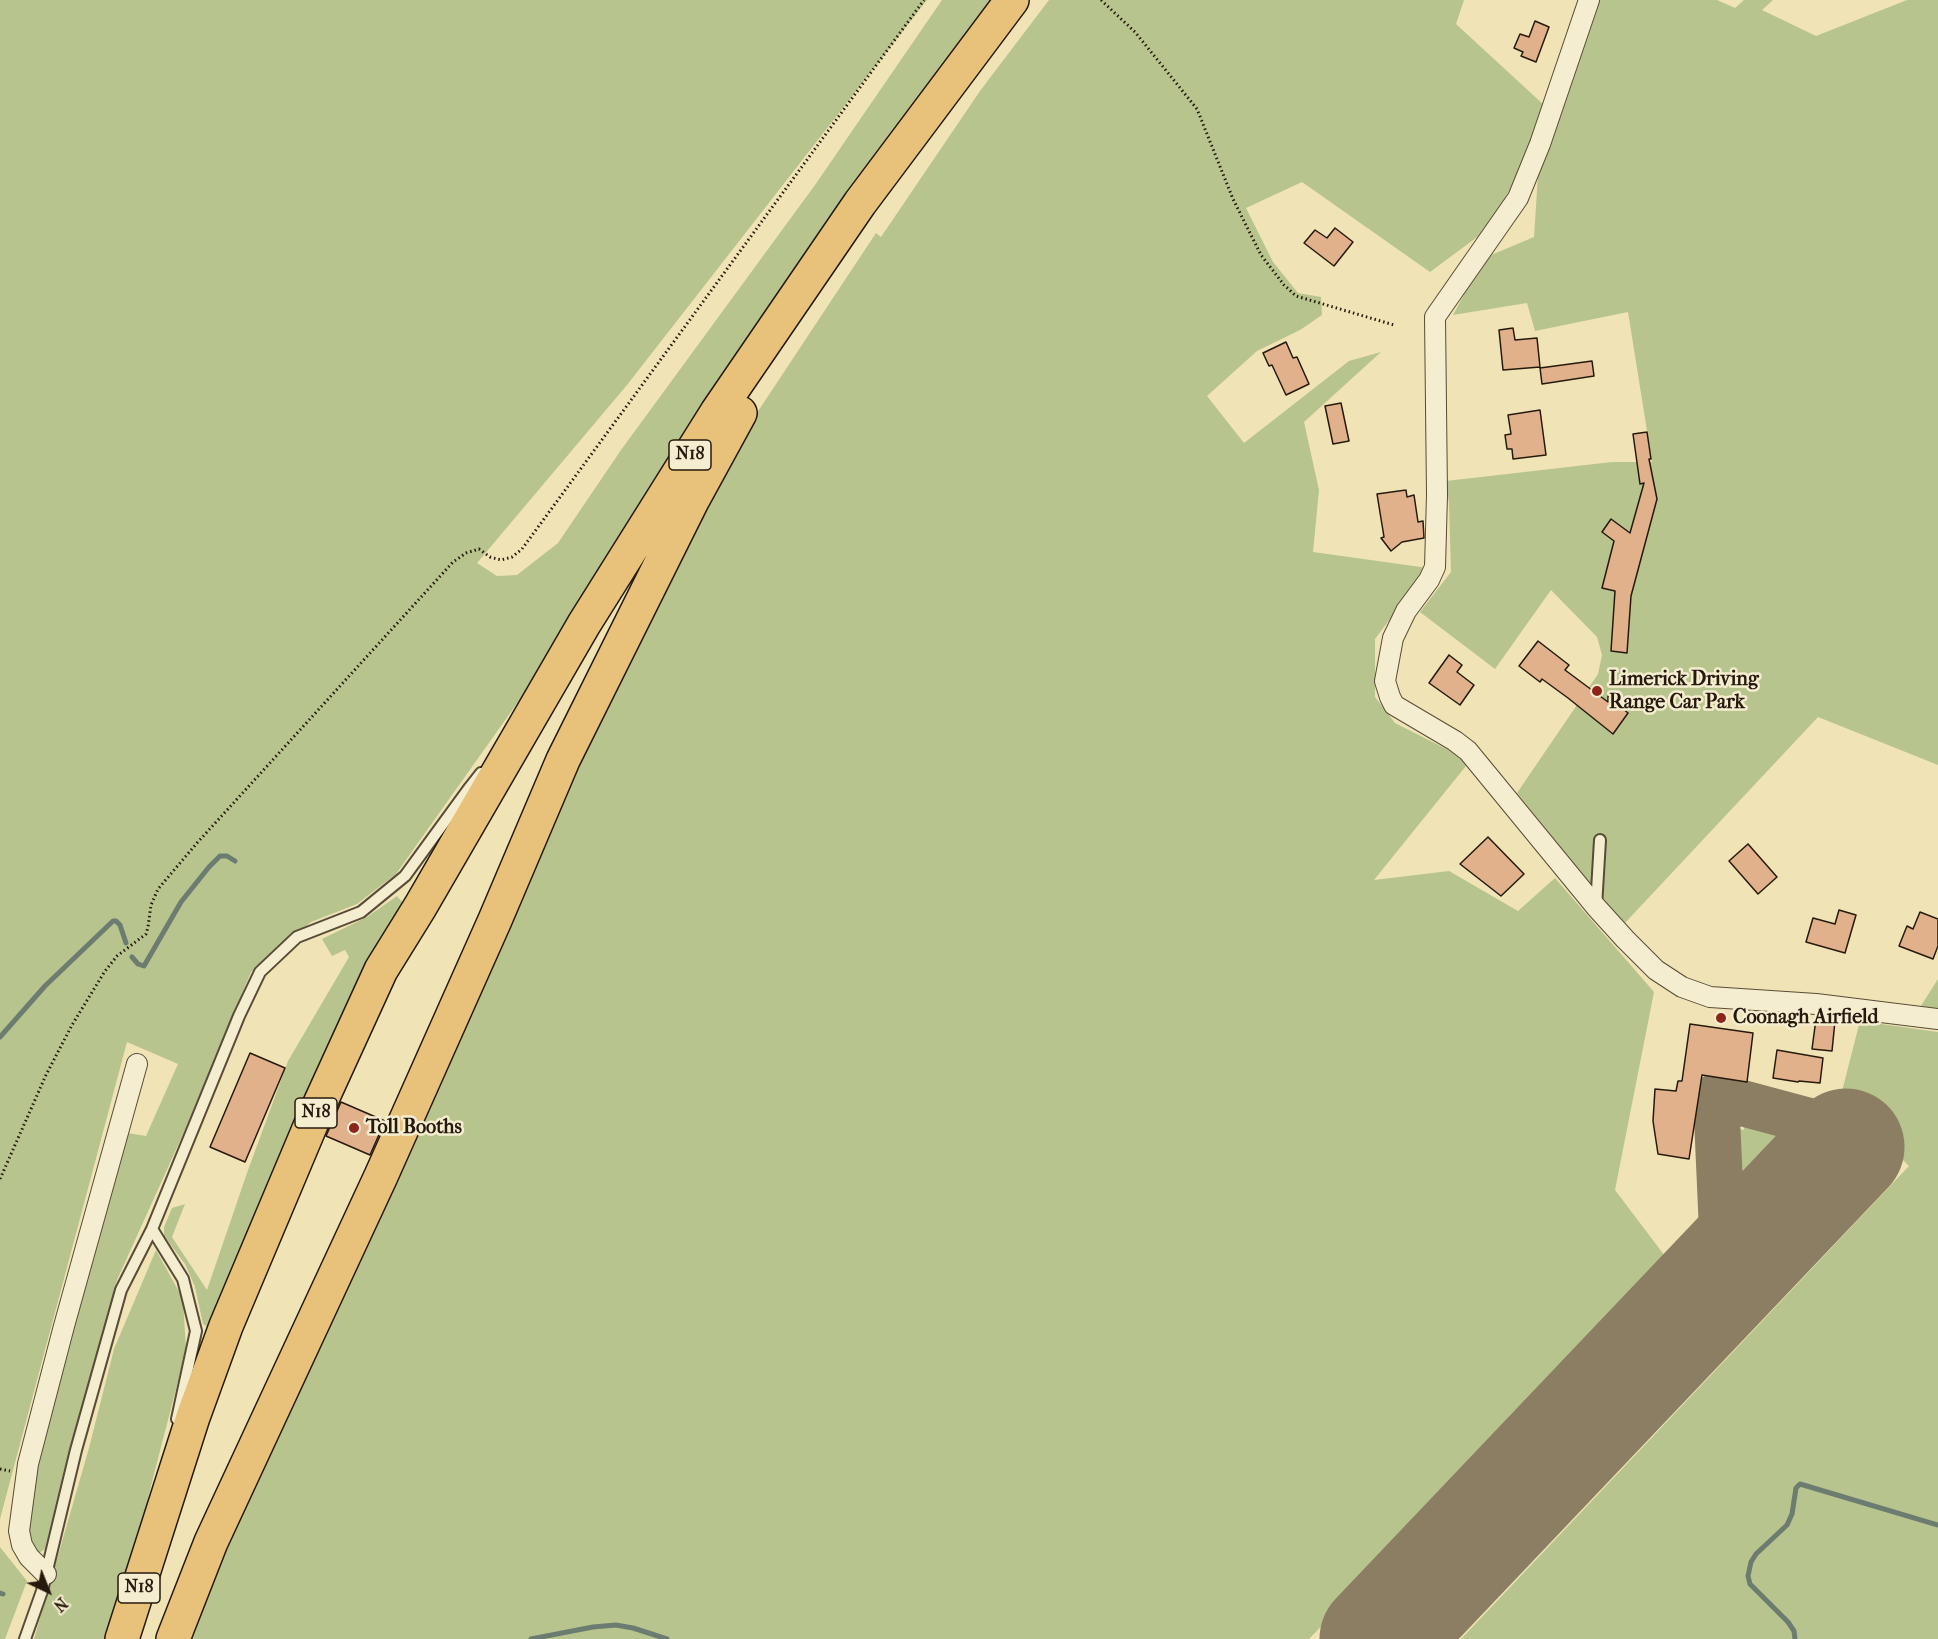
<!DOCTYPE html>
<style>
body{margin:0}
#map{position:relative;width:1938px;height:1639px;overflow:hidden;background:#f0e3b5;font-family:"IM FELL French Canon",serif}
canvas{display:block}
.north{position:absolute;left:18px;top:1561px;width:60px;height:60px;-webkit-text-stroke:4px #f5edcf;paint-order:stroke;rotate:137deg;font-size:16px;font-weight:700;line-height:24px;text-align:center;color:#261a0e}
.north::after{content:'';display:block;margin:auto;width:21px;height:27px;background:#261a0e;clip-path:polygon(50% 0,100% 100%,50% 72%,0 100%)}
</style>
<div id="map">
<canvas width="1938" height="1639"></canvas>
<div class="north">N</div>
</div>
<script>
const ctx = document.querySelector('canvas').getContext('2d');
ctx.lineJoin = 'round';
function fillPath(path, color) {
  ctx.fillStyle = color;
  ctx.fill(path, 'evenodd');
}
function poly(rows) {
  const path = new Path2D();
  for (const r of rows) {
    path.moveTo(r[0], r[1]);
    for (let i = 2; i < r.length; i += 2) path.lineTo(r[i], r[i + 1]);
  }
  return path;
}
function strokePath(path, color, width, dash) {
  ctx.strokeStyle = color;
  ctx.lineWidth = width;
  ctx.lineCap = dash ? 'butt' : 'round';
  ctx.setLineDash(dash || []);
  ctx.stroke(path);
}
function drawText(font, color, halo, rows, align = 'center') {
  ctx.font = font + ' "IM FELL French Canon",serif';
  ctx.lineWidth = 5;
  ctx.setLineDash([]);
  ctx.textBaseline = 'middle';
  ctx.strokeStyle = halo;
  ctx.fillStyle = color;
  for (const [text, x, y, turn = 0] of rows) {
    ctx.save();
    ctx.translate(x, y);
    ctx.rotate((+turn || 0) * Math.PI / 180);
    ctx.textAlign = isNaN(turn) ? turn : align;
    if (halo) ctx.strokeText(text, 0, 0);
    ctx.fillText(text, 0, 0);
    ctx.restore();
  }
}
fillPath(poly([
 [0,0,927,0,627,385,477,563,497,576,517,575,558,543,621,450,815,185,942,0,999,0,552,654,396,874,357,904,311,922,251,972,184,1132,117,1280,45,1549,36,1555,25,1528,36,1456,127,1133,146,1136,178,1064,127,1042,0,1519],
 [1049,0,1464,0,1456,24,1545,106,1511,187,1488,229,1430,272,1302,182,1246,208,1273,262,1298,293,1321,297,1322,315,1300,330,1257,351,1207,396,1244,443,1349,361,1381,352,1304,422,1319,490,1313,552,1428,568,1375,639,1375,697,1395,723,1470,761,1374,880,1449,871,1518,911,1555,878,1654,992,1615,1190,1671,1264,1309,1639,185,1639,694,508,876,233,881,237,980,91],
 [1600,0,1717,0,1735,8,1744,0,1773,0,1762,10,1816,36,1907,0,1938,0,1938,765,1818,717,1623,925,1517,793,1598,674,1602,655,1597,637,1551,590,1495,669,1420,612,1451,572,1449,503,1446,481,1612,462,1652,462,1628,312,1535,331,1527,303,1453,315,1484,258,1534,237,1538,175],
 [397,896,403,903,284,1152,216,1333,203,1324,195,1287,185,1264,164,1236,164,1227,172,1208,185,1204,172,1237,207,1290,247,1173,288,1061,349,957,345,950,332,956,322,939,367,917],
 [1938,979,1938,1011,1919,1009],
 [1860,1021,1938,1032,1938,1639,1461,1639,1909,1166,1840,1099],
 [1743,1110,1816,1129,1823,1134,1826,1142,1825,1152,1736,1246,1732,1245,1729,1239,1725,1126,1744,1130],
 [156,1250,183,1299,186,1350,151,1486,116,1635,115,1639,34,1639,89,1448,114,1349],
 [0,1547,27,1581,5,1639,0,1639]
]), '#b8c48e');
strokePath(poly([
 [132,957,138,964,144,966,181,902,209,867,220,856,227,856,235,861],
 [0,1037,45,986,113,921,116,921,120,925,126,943],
 [0,1593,3,1594],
 [531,1639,593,1627,616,1625,633,1628,667,1639],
 [1795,1639,1794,1631,1788,1622,1750,1584,1748,1576,1751,1562,1756,1554,1787,1525,1792,1514,1796,1488,1800,1484,1938,1525]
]), '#6c7c70', 5);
strokePath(poly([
 [1724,1275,1716,1096,1824,1125,1846,1147]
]), '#8b7e62', 46);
strokePath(poly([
 [1378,1639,1846,1147]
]), '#8b7e62', 117);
const building = poly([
 [1535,21,1549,27,1536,62,1521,56,1523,52,1514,48,1520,34,1529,37,1535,21],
 [1335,228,1353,242,1334,266,1304,243,1315,230,1327,238,1335,228],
 [1513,328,1515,340,1537,338,1540,367,1503,370,1499,330,1513,328],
 [1286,342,1293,358,1297,357,1309,384,1286,395,1272,365,1269,366,1263,353,1286,342],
 [1592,361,1594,376,1542,384,1540,368,1592,361],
 [1341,403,1349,441,1333,444,1325,406,1341,403],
 [1540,410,1546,455,1513,459,1512,449,1507,449,1505,435,1511,434,1508,415,1540,410],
 [1647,432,1651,459,1649,459,1657,499,1631,596,1627,653,1611,651,1615,591,1602,588,1614,541,1602,532,1611,519,1630,533,1644,483,1640,484,1633,434,1647,432],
 [1406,490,1407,497,1414,495,1418,522,1423,521,1424,538,1402,542,1391,551,1381,538,1384,537,1377,494,1406,490],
 [1538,641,1569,665,1565,670,1608,702,1608,696,1628,713,1613,734,1568,698,1542,679,1540,682,1519,666,1538,641],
 [1449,655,1462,665,1457,672,1474,685,1460,705,1429,683,1449,655],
 [1488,837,1524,874,1501,896,1460,864,1488,837],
 [1748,844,1777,877,1758,894,1729,861,1748,844],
 [1839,910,1856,915,1845,953,1806,942,1813,918,1835,924,1839,910],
 [1920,912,1938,919,1938,946,1933,959,1899,946,1907,926,1913,929,1920,912],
 [1816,1019,1835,1021,1832,1051,1812,1049,1816,1019],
 [1690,1024,1753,1033,1747,1082,1702,1075,1689,1159,1658,1154,1653,1121,1655,1089,1676,1091,1678,1081,1682,1081,1690,1024],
 [1777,1050,1823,1058,1820,1083,1799,1081,1798,1082,1773,1078,1777,1050],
 [250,1053,285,1068,245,1162,210,1147,250,1053],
 [341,1102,385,1121,370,1155,326,1136,341,1102]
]);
fillPath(building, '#e1b18b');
strokePath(building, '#261a0e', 1.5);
const lane = poly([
 [1596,907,1600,840],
 [152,1229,183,1279,196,1331,177,1419],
 [25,1639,42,1591,76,1450,121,1290,152,1229,239,1016,260,972,297,937,361,912,405,876,470,787,481,773]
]);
const street = poly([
 [1589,0,1540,144,1518,198,1435,317,1437,495,1435,567,1429,580,1406,611,1393,638,1385,681,1390,697,1394,705,1455,741,1468,751,1596,907,1625,939,1656,970,1682,987,1710,997,1816,1004,1938,1019],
 [46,1574,29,1557,22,1545,19,1531,28,1464,64,1326,137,1064]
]);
const highway = poly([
 [122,1639,193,1417,226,1326,317,1110,381,970,420,907,584,624,717,412,860,203,1012,0],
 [173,1639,211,1542,381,1176,495,920,563,760,693,499,740,413]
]);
strokePath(lane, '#584c38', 14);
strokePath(street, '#584c38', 22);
strokePath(highway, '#261a0e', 36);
strokePath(poly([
 [1101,0,1135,32,1197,109,1233,199,1261,255,1284,285,1296,296,1394,325],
 [0,1179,46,1075,72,1025,105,971,117,956,146,934,148,927,151,905,158,889,197,843,453,562,466,553,479,549,490,557,501,560,512,557,522,549,924,0],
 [0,1469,10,1471]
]), '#261a0e', 3, [1.5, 3]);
strokePath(lane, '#f5edcf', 10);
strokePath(street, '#f5edcf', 20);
strokePath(highway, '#e8c27a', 33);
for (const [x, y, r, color] of [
 [1597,691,6,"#8f2418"],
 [1721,1018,6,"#8f2418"],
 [354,1128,6,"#8f2418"]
]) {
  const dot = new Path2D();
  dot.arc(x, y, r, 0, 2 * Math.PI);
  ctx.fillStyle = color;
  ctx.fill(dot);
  strokePath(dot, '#f5edcf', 2);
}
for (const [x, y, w] of [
 [690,455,42],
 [316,1113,42],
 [139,1588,42]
]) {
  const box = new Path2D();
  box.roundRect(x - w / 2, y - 15, w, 30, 4.5);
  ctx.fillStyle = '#f5edcf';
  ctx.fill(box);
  strokePath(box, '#261a0e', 1.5);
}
drawText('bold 18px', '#261a0e', null, [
 ["N18",690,455],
 ["N18",316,1113],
 ["N18",139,1588]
]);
drawText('bold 20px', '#261a0e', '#f5edcf', [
 ["Limerick Driving",1609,680],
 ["Range Car Park",1609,703],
 ["Coonagh Airfield",1733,1018],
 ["Toll Booths",366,1128]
], 'left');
</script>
